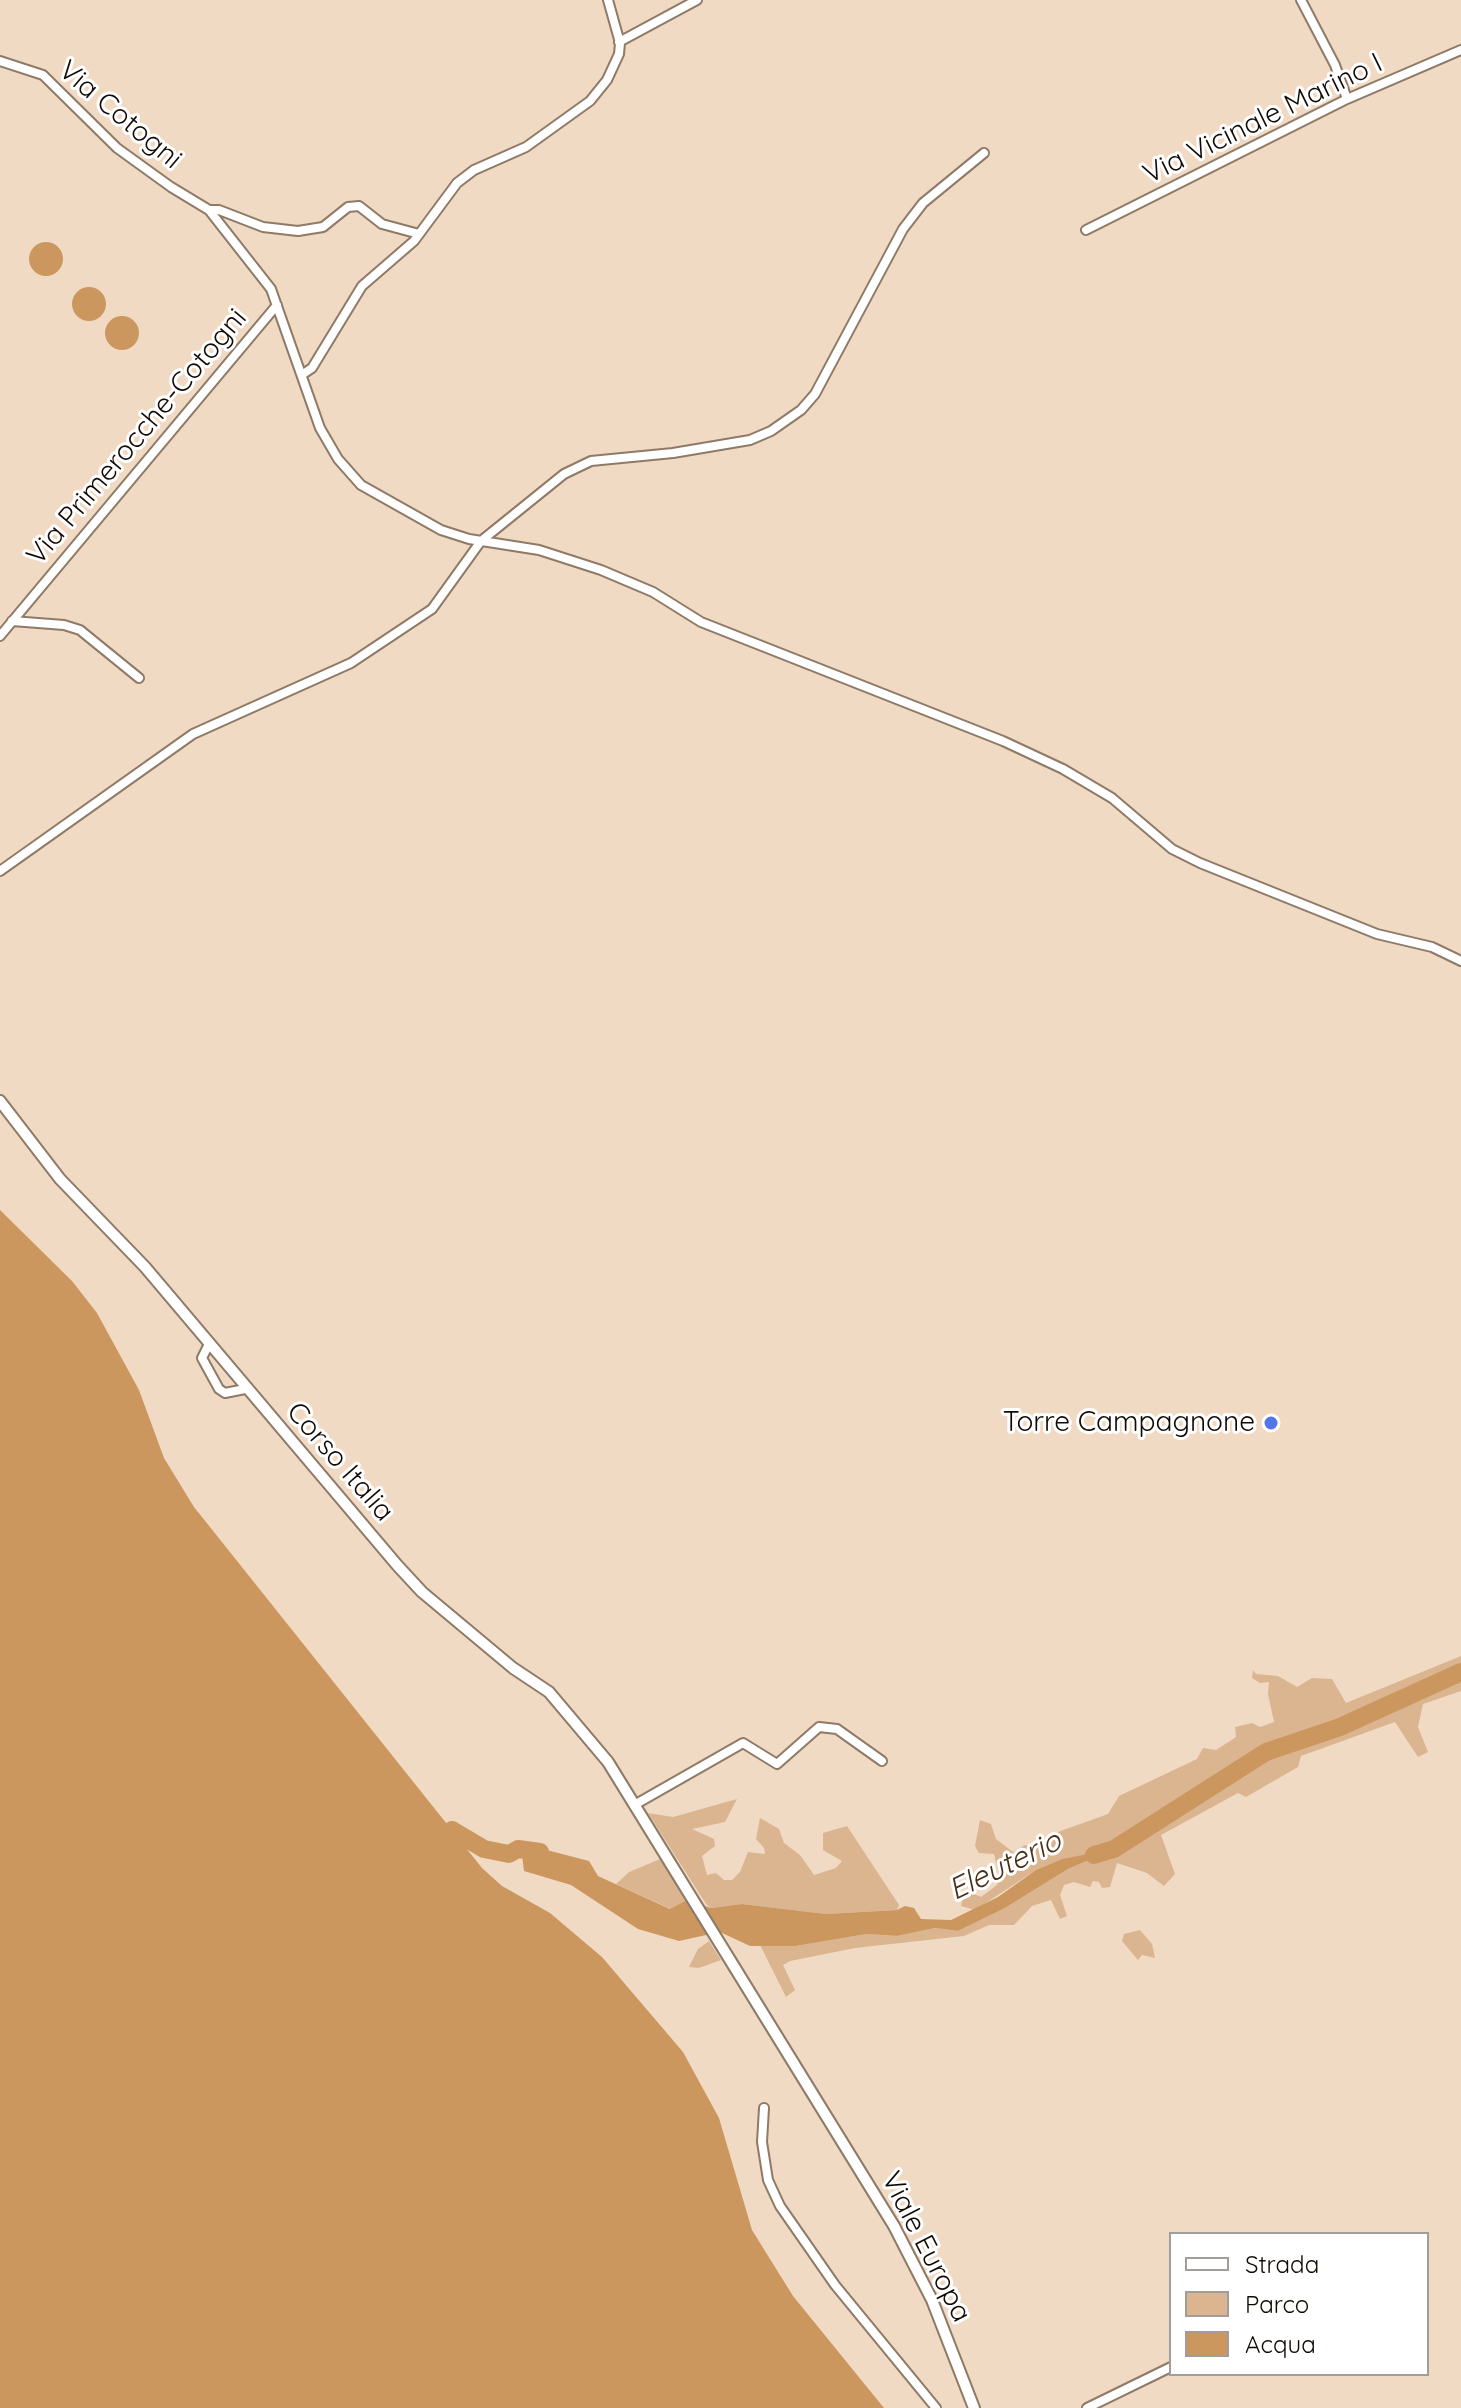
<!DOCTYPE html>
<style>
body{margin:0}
#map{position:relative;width:1461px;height:2408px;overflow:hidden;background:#f1dac4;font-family:Quicksand,sans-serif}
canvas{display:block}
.legend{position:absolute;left:1169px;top:2232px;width:260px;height:144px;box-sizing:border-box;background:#fff;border:2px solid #a09d9b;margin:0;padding:10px 14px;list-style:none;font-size:24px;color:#110a04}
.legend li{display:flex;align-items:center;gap:16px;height:40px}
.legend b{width:40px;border:2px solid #a09d9b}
</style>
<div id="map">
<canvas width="1461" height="2408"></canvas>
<ul class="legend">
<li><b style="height:10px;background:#fff"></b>Strada</li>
<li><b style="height:22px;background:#dab590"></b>Parco</li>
<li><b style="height:22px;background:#cc975e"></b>Acqua</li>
</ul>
</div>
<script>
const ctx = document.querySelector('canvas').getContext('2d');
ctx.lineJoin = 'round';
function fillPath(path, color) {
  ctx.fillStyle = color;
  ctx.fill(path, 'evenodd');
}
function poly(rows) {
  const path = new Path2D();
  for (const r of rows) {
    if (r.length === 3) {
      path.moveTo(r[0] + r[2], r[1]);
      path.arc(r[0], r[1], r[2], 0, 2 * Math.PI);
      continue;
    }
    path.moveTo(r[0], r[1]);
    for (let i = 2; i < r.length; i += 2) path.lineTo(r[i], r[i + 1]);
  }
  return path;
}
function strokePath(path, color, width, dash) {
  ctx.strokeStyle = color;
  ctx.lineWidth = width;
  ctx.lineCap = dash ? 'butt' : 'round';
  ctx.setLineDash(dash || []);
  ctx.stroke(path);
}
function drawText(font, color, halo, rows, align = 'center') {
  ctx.font = font + ' Quicksand,sans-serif';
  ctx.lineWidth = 6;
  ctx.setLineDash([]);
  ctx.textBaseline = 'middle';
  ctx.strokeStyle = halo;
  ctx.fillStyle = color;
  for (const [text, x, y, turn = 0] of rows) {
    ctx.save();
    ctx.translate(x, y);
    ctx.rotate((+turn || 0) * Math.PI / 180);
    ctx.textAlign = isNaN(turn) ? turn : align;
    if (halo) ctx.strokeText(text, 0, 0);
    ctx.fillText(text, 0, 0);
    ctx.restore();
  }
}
fillPath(poly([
 [1461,1656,1461,1691,1423,1704,1418,1727,1428,1752,1418,1757,1395,1722,1301,1756,1298,1767,1246,1797,1238,1793,1161,1835,1175,1874,1164,1886,1147,1873,1117,1863,1110,1887,1102,1888,1099,1882,1093,1881,1090,1887,1074,1882,1064,1885,1060,1895,1067,1916,1060,1919,1051,1900,1032,1906,1014,1925,989,1925,964,1936,855,1948,790,1961,783,1965,795,1990,786,1997,760,1945,796,1946,867,1934,897,1936,935,1928,958,1931,1005,1908,1068,1869,1109,1851,1062,1859,1036,1870,975,1910,961,1906,965,1890,981,1897,997,1885,999,1875,994,1854,979,1853,975,1846,980,1820,991,1824,996,1839,1013,1852,1025,1845,1036,1846,1055,1833,1108,1814,1119,1796,1197,1759,1203,1748,1216,1750,1236,1737,1235,1727,1252,1723,1260,1727,1274,1722,1268,1694,1269,1682,1260,1683,1252,1678,1253,1670,1256,1674,1278,1676,1297,1687,1312,1678,1332,1679,1346,1703],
 [737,1799,725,1822,692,1829,714,1839,715,1846,702,1856,707,1875,716,1873,724,1880,732,1880,740,1872,748,1852,765,1854,764,1848,756,1839,760,1818,779,1829,784,1843,800,1855,814,1875,836,1868,842,1861,823,1850,823,1833,847,1826,899,1905,897,1910,826,1914,742,1904,711,1908,706,1904,648,1813,673,1817],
 [660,1859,687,1900,671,1909,616,1884,629,1872],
 [1140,1930,1152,1944,1155,1958,1142,1955,1138,1960,1122,1941,1124,1934],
 [709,1941,721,1960,699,1968,689,1967,698,1949]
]), '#dab590');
fillPath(poly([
 [46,259,17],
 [89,304,17],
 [122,333,17],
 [0,1210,72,1281,97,1313,139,1390,164,1458,194,1507,482,1868,502,1886,550,1913,602,1957,683,2052,719,2118,752,2230,793,2296,884,2408,0,2408],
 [539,1848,589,1861,598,1876,670,1909,687,1900,711,1908,742,1904,826,1914,897,1910,905,1906,914,1908,921,1919,951,1920,998,1897,1036,1870,1062,1859,1114,1849,1068,1869,1005,1908,958,1931,935,1928,897,1936,867,1934,796,1946,750,1946,720,1932,679,1941,638,1929,571,1885,524,1871,522,1855,515,1852]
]), '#cc975e');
strokePath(poly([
 [452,1830,484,1849,509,1854,518,1849,540,1852],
 [1094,1855,1114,1849,1266,1752,1340,1727,1461,1672]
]), '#cc975e', 18);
const minor = poly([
 [1301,0,1335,65,1347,99],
 [619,42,697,0],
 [0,61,43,75,117,148,171,187,209,210,271,289,320,428,338,459,361,485,441,530,469,539,539,550,601,570,653,592,701,622,1003,741,1063,769,1112,798,1172,849,1200,863,1377,934,1432,947,1461,961],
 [209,210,219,210,263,227,298,231,323,227,348,207,359,206,382,224,419,234],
 [1086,230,1347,99,1461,50],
 [303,374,312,368,362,286,414,241,457,183,474,170,526,147,590,101,607,80,619,54,620,43,608,0],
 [12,621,64,625,80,630,139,678],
 [0,636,277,305],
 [0,871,193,734,351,663,432,609,481,541,564,474,591,461,673,453,750,440,771,431,801,410,815,394,903,229,923,203,984,153],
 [208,1346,202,1358,219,1389,225,1393,245,1389],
 [636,1804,743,1743,777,1764,819,1727,837,1729,882,1761],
 [764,2108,762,2142,768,2180,780,2206,835,2285,936,2408],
 [1087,2408,1171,2367]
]);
const tertiary = poly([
 [0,1101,60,1179,145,1267,397,1565,422,1592,513,1668,549,1692,608,1762,894,2226,932,2300,974,2408]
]);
strokePath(minor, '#8e7a66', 12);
strokePath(tertiary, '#8e7a66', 14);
strokePath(minor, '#fff', 8);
strokePath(tertiary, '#fff', 10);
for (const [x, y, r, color] of [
 [1271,1423,8,"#5275e9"]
]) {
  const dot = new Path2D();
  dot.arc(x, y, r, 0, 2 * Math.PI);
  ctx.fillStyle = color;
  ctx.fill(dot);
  strokePath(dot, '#fff', 3);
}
drawText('28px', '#110a04', '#fff', [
 ["Via Cotogni",120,115,40],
 ["Via Vicinale Marino I",1263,119,-26],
 ["Via Primerocche-Cotogni",137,437,-50],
 ["Corso Italia",340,1462,49],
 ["Viale Europa",926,2247,63]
]);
drawText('28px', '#110a04', '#fff', [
 ["Torre Campagnone",1255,1423]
], 'right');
drawText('italic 30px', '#483118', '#fff', [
 ["Eleuterio",1005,1866,-26]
]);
</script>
